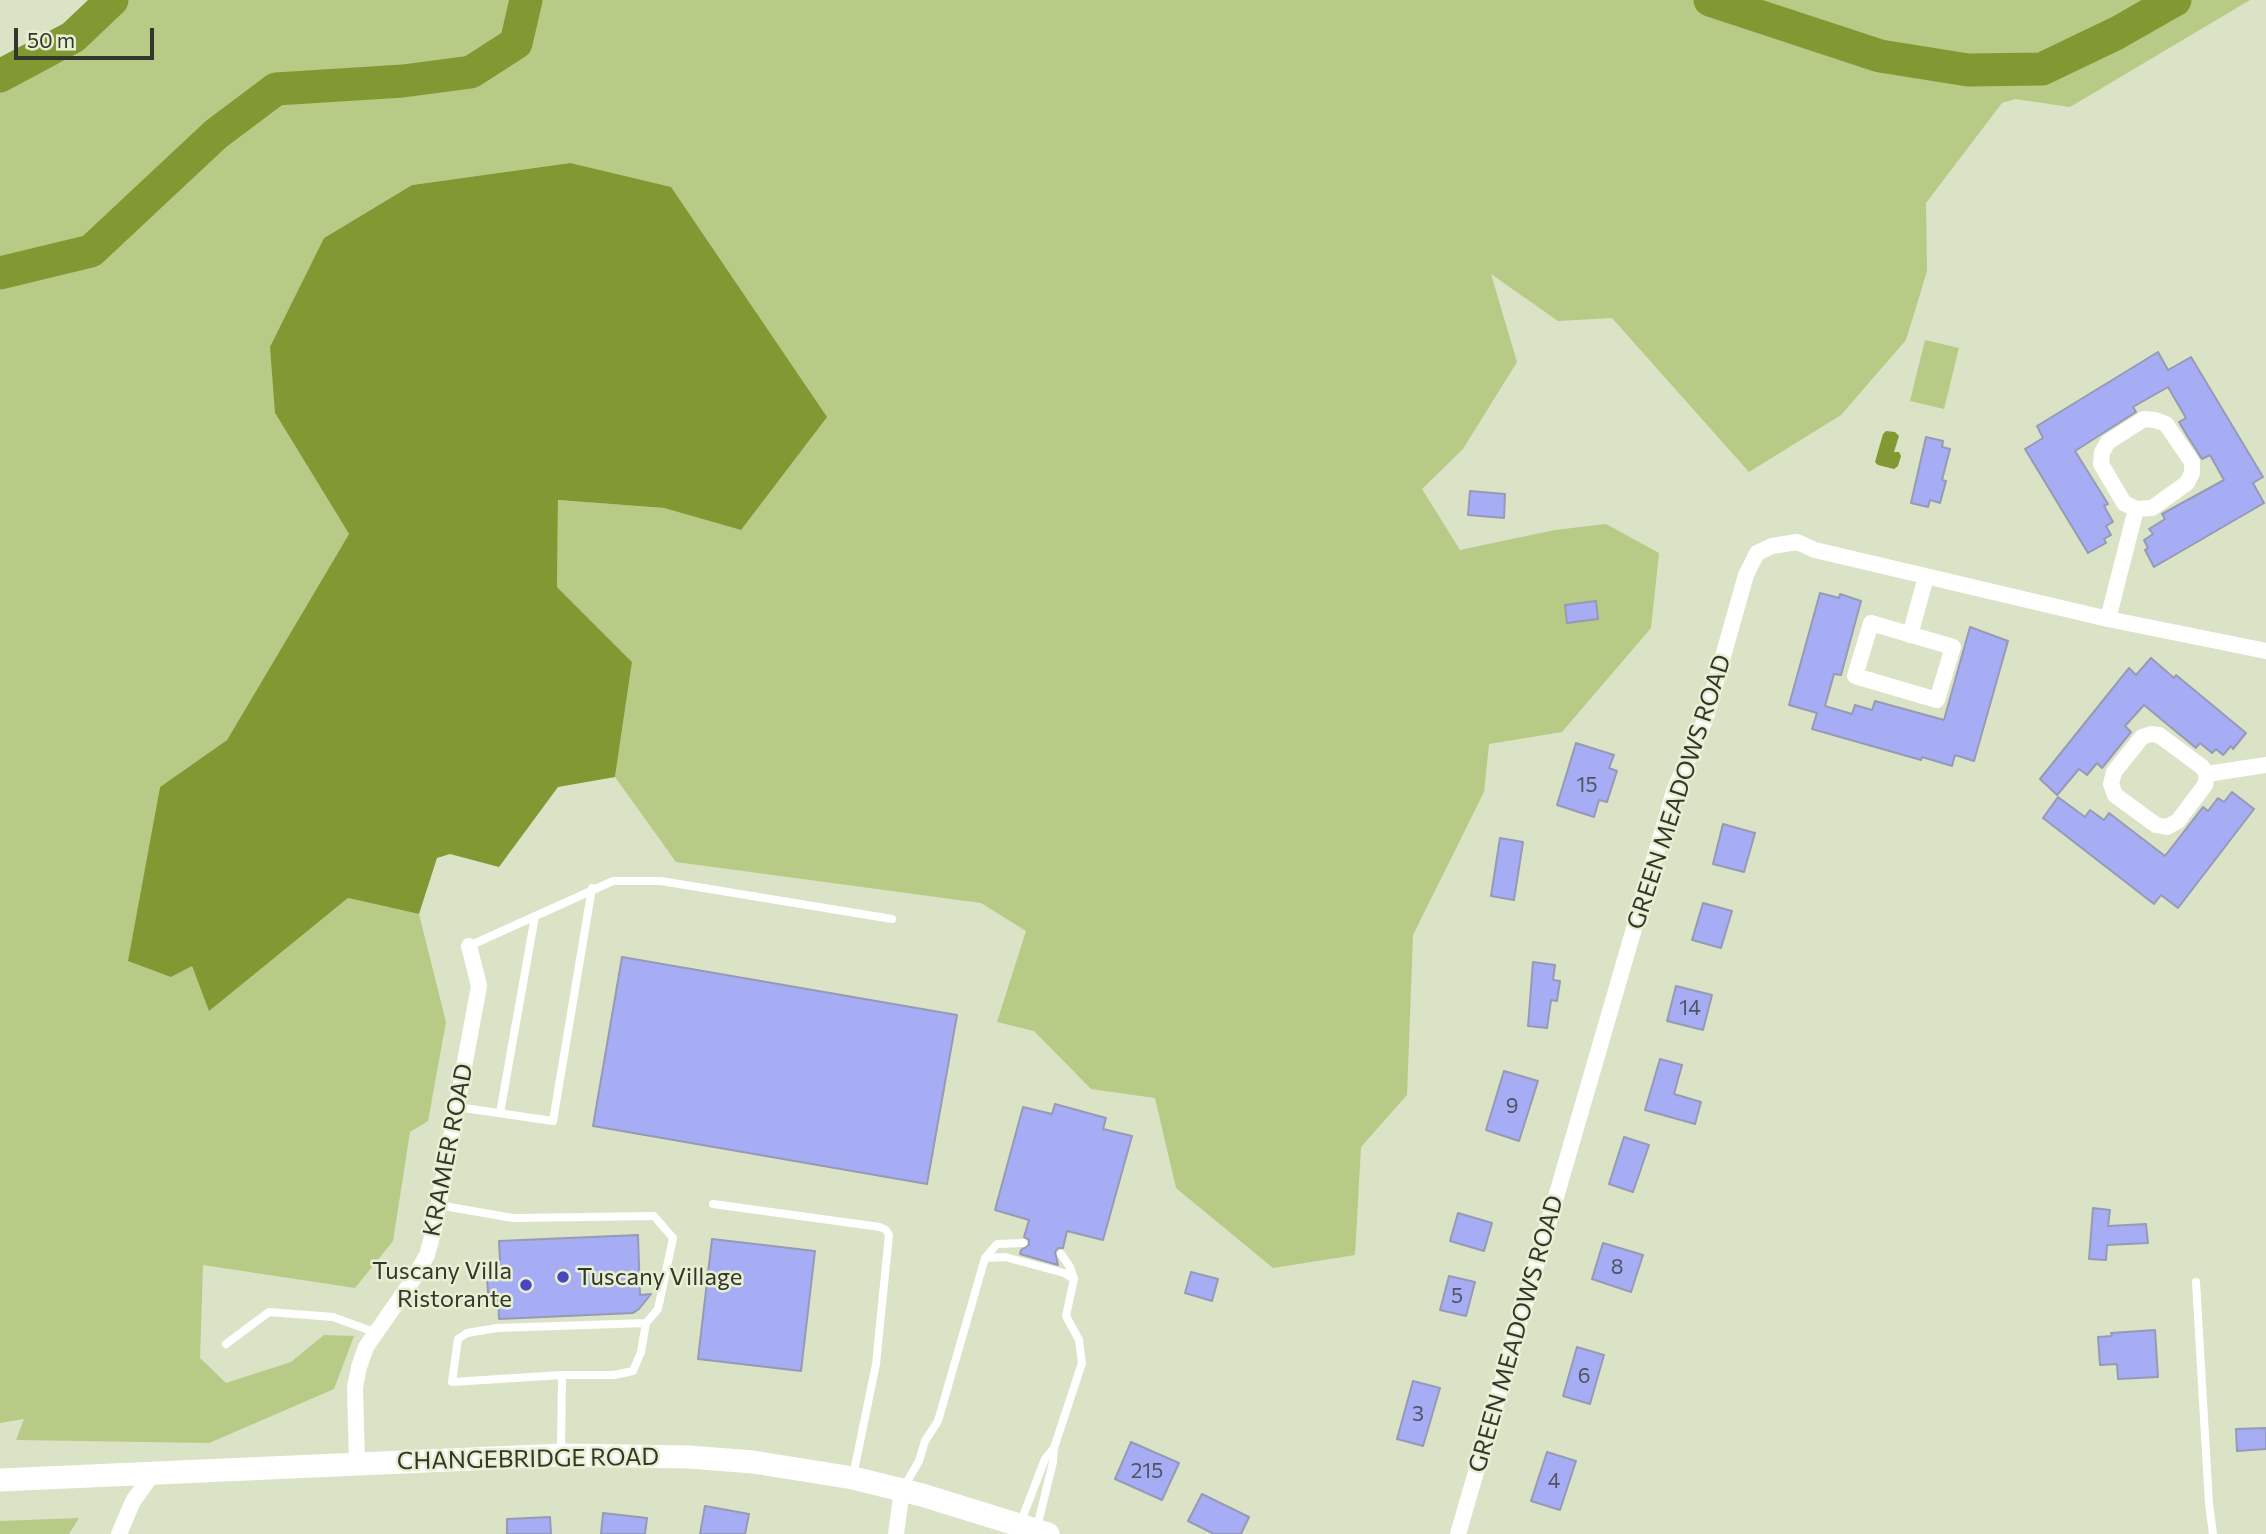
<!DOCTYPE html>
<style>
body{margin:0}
#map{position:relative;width:2266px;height:1534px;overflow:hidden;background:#dae3c6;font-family:Commissioner,sans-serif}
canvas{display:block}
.scale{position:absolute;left:14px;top:28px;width:140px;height:32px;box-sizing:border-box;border:4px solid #33362b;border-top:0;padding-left:9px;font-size:21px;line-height:24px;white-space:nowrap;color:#33362b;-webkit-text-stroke:5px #e7f0d3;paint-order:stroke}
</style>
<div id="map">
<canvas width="2266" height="1534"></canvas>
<div class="scale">50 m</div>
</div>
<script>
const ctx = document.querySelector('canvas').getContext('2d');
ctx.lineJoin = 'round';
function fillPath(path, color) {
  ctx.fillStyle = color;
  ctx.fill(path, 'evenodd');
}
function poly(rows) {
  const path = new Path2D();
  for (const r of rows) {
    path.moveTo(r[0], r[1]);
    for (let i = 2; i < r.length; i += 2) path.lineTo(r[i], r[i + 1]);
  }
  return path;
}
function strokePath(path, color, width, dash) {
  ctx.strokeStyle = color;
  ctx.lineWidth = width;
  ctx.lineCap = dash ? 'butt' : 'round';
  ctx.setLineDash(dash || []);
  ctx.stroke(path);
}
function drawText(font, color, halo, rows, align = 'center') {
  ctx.font = font + ' Commissioner,sans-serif';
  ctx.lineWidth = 5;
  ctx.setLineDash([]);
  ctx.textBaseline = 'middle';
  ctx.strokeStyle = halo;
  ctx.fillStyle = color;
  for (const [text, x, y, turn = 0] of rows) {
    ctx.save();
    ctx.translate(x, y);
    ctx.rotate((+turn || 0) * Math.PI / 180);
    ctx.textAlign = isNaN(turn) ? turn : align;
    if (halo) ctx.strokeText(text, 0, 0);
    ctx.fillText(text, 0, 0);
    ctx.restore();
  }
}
fillPath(poly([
 [128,0,2250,0,2070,107,2015,99,2002,103,1926,203,1927,271,1906,340,1841,415,1749,472,1612,318,1558,321,1491,274,1517,362,1463,449,1422,489,1460,550,1555,530,1606,524,1659,553,1651,628,1562,732,1489,744,1484,792,1413,935,1407,1095,1361,1147,1355,1255,1273,1268,1176,1188,1155,1098,1091,1089,1034,1031,997,1022,1026,931,981,903,676,862,615,777,632,662,557,587,558,500,664,508,741,530,570,163,412,185,324,238,275,413,349,534,227,740,160,787,129,960,192,966,209,1010,348,898,419,914,446,1022,428,1121,410,1132,393,1241,355,1288,203,1265,200,1358,226,1383,291,1362,324,1335,354,1336,334,1389,209,1443,16,1440,24,1419,0,1423,0,90,66,60],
 [1925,340,1959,348,1944,409,1910,401],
 [79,1518,69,1534,0,1534,0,1521]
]), '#b7ca86');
fillPath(poly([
 [570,163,671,187,827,417,741,530,664,508,558,500,557,587,632,662,615,777,558,787,499,867,450,854,437,858,419,914,348,898,209,1011,192,966,171,977,128,961,160,787,227,740,349,534,275,413,270,347,324,238,412,185],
 [1886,431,1895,432,1899,436,1894,452,1899,452,1901,456,1898,466,1894,469,1878,465,1875,462,1883,434]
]), '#829933');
strokePath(poly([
 [1710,0,1880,56,1968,70,2042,69,2117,33,2175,0],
 [0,76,73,37,112,0],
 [0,273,91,251,216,134,276,89,403,81,471,72,516,43,526,0]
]), '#829933', 33);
const building = poly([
 [2158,352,2168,370,2191,357,2263,477,2253,483,2264,503,2154,567,2145,550,2148,548,2144,540,2153,534,2149,529,2165,519,2162,514,2224,480,2210,455,2202,459,2188,437,2179,422,2186,418,2168,387,2133,407,2136,412,2075,451,2108,504,2104,506,2113,522,2106,526,2111,535,2104,539,2106,543,2088,553,2025,449,2043,438,2037,426,2158,352],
 [1926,437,1943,441,1942,447,1950,449,1942,480,1946,481,1940,503,1930,500,1928,507,1911,503,1926,437],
 [1470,491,1505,494,1504,518,1468,515,1470,491],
 [1820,593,1839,598,1840,594,1861,601,1841,675,1834,674,1825,706,1852,714,1855,705,1872,710,1875,701,1944,720,1970,627,2008,641,1974,761,1955,755,1952,766,1922,757,1921,760,1812,729,1817,713,1789,705,1820,593],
 [1596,601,1598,619,1567,623,1565,605,1596,601],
 [2151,658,2174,678,2176,675,2246,733,2233,749,2231,746,2223,755,2216,749,2212,753,2200,743,2196,748,2144,705,2125,726,2131,732,2102,768,2097,763,2087,775,2079,769,2057,795,2040,779,2129,668,2136,675,2151,658],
 [1576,743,1614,755,1609,768,1617,771,1607,802,1599,800,1594,817,1557,805,1576,743],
 [2232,792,2254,809,2178,908,2161,895,2154,904,2043,818,2058,797,2085,817,2090,810,2104,820,2109,813,2165,856,2203,807,2208,811,2218,798,2224,802,2232,792],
 [1723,824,1755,833,1744,872,1713,864,1723,824],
 [1500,838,1523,842,1514,900,1491,896,1500,838],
 [1703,903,1732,911,1721,948,1692,940,1703,903],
 [622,957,957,1015,927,1184,593,1126,622,957],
 [1533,962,1555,965,1553,980,1560,981,1557,1001,1551,1000,1547,1028,1528,1026,1533,962],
 [1676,986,1712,995,1703,1030,1667,1021,1676,986],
 [1660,1059,1682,1065,1674,1094,1701,1102,1695,1124,1645,1110,1660,1059],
 [1504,1071,1538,1081,1519,1141,1486,1130,1504,1071],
 [1055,1104,1106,1118,1103,1129,1132,1136,1103,1240,1067,1231,1063,1248,1058,1248,1055,1252,1058,1265,1020,1254,1021,1250,1029,1245,1029,1240,1024,1237,1029,1220,995,1210,1023,1107,1052,1114,1055,1104],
 [1624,1137,1649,1145,1633,1192,1609,1184,1624,1137],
 [2093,1208,2110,1210,2108,1226,2146,1224,2148,1243,2107,1245,2106,1260,2089,1259,2093,1208],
 [1458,1213,1492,1223,1484,1251,1450,1241,1458,1213],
 [638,1235,640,1295,651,1294,639,1309,633,1313,499,1319,498,1293,488,1293,486,1262,500,1261,499,1241,638,1235],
 [712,1239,815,1251,801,1371,698,1359,712,1239],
 [1603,1243,1643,1255,1631,1292,1592,1279,1603,1243],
 [1191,1272,1218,1279,1212,1301,1185,1293,1191,1272],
 [1449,1276,1475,1282,1466,1316,1440,1310,1449,1276],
 [2155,1330,2158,1377,2118,1379,2117,1364,2100,1365,2098,1337,2112,1336,2111,1333,2155,1330],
 [1577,1347,1604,1355,1590,1404,1563,1396,1577,1347],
 [1413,1381,1440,1388,1423,1446,1397,1439,1413,1381],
 [2266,1428,2266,1449,2237,1451,2236,1429,2266,1428],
 [1131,1442,1179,1463,1162,1500,1115,1479,1131,1442],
 [1547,1452,1576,1461,1560,1510,1531,1501,1547,1452],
 [1202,1494,1249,1517,1241,1534,1214,1534,1188,1521,1202,1494],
 [705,1506,749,1514,745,1534,700,1534,705,1506],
 [603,1513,647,1518,645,1534,601,1534,603,1513],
 [550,1517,551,1534,507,1534,507,1519,550,1517]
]);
fillPath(building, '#a6adf5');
strokePath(building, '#969ab5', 2);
strokePath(poly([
 [469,946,613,881,661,881,892,919],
 [457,1107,553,1121,592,888],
 [500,1113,535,916],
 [713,1204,880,1227,886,1230,889,1235,876,1364,853,1476],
 [438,1205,513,1218,654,1216,673,1238,658,1309,646,1323,497,1328,467,1333,458,1339,452,1382,562,1375,561,1452],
 [985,1258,1005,1257,1064,1273,1074,1279],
 [2196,1282,2209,1504,2213,1534],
 [226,1344,269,1312,333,1317,377,1333],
 [562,1375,614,1375,633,1371,641,1352,646,1323],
 [904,1487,919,1461,925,1441,938,1421,985,1258,997,1244,1023,1243],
 [1020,1524,1045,1459,1054,1448],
 [1037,1527,1053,1462,1054,1448,1082,1363,1079,1340,1066,1316,1074,1279,1070,1267,1061,1254]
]), '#fff', 8);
strokePath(poly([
 [2144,419,2155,420,2166,424,2192,462,2192,473,2187,483,2152,508,2136,509,2124,503,2101,464,2102,452,2108,442,2144,419],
 [2108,619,2136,509],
 [1871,623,1953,647,1937,700,1855,676,1871,623],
 [1910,635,1926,577],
 [2151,734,2159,735,2202,767,2207,774,2205,785,2178,821,2167,827,2156,825,2115,795,2111,784,2114,772,2142,737,2151,734],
 [2207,774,2266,765],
 [357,1463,355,1387,359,1367,366,1347,414,1278,427,1255,434,1229,479,986,469,946],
 [119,1534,133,1501,152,1475],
 [896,1534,902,1490],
 [1458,1534,1674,791,1705,720,1746,575,1757,553,1772,546,1797,542,1815,550,2108,619,2266,651]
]), '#fff', 16);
strokePath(poly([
 [0,1480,561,1455,689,1457,753,1462,853,1478,922,1495,1048,1534]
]), '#fff', 23);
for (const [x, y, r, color] of [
 [563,1277,7,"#4c46bd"],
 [526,1285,7,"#4c46bd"]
]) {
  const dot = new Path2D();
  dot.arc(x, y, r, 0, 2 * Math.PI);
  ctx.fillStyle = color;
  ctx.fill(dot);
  strokePath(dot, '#e7f0d3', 2.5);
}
drawText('21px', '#50545e', null, [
 ["15",1587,785],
 ["14",1690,1008],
 ["9",1512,1106],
 ["8",1617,1267],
 ["5",1457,1296],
 ["6",1584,1376],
 ["3",1418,1414],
 ["215",1147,1471],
 ["4",1554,1481]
]);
drawText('24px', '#33362b', '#e7f0d3', [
 ["GREEN MEADOWS ROAD",1679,792,-72],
 ["KRAMER ROAD",448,1150,-79],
 ["GREEN MEADOWS ROAD",1516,1334,-74],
 ["CHANGEBRIDGE ROAD",528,1459,-1]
]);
drawText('24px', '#33362b', '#e7f0d3', [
 ["Tuscany Villa",512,1271],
 ["Ristorante",512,1299],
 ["Tuscany Village",577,1277,"left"]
], 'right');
</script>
